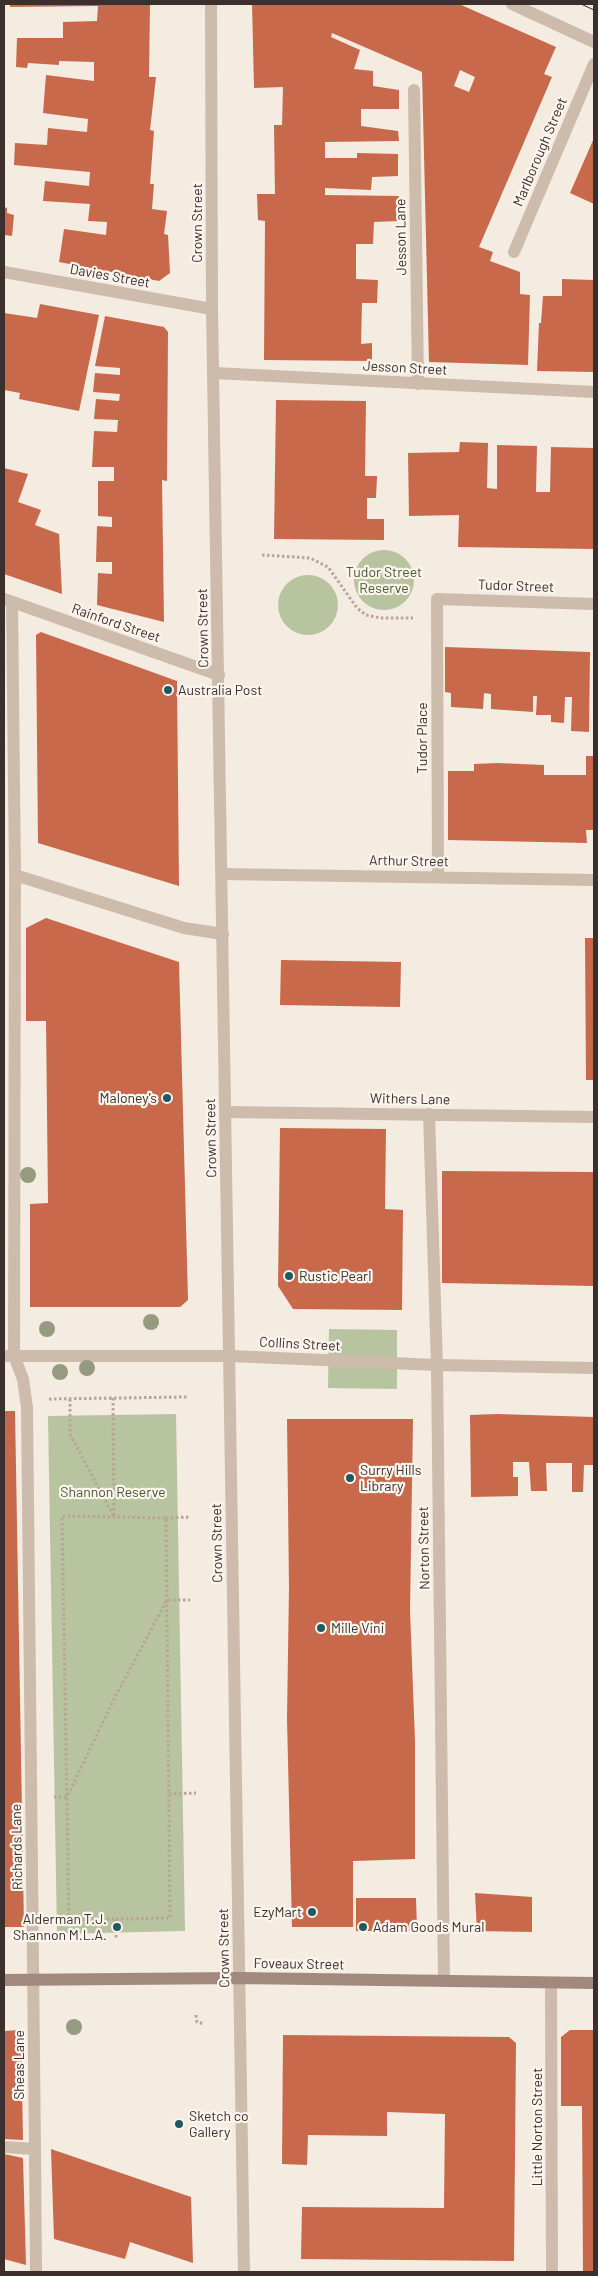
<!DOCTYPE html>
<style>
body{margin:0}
#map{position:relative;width:598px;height:2276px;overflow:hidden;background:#f4ebe1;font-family:Barlow,sans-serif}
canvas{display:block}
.frame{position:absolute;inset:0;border:5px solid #3b302b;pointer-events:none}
</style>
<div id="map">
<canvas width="598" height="2276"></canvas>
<div class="frame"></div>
</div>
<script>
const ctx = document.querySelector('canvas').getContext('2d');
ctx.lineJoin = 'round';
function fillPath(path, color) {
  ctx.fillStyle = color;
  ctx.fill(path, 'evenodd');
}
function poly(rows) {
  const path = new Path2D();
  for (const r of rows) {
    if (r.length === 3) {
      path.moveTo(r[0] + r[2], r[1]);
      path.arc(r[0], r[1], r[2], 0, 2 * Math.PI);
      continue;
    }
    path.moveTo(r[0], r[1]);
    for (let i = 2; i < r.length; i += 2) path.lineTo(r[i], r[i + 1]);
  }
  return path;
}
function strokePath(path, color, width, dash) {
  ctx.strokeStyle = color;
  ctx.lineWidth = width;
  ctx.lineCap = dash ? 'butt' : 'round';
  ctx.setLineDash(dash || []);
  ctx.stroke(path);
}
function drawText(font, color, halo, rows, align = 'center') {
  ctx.font = font + ' Barlow,sans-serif';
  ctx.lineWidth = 4.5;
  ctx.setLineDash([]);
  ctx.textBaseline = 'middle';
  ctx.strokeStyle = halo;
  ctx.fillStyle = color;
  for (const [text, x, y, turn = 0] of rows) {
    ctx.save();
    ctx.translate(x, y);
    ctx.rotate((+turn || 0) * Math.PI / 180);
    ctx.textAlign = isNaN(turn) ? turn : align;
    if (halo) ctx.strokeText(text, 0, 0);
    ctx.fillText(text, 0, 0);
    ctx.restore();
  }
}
fillPath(poly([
 [384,580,30],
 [308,605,30],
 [329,1329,397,1330,397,1389,328,1388],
 [176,1414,185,1931,57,1934,48,1416]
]), '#b8c4a0');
fillPath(poly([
 [10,4,150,4,149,77,156,77,150,130,154,131,150,184,154,184,152,209,167,211,164,234,168,235,170,273,159,281,59,262,64,229,106,235,107,222,88,221,90,204,43,201,45,181,89,186,90,172,14,165,15,143,47,145,48,128,87,132,88,119,43,113,46,75,94,81,94,62,59,61,59,65,28,63,27,68,16,67,17,38,63,38,63,22,97,21,98,6,10,7],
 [252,4,459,4,556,47,544,74,552,77,479,247,493,252,490,261,520,272,520,294,530,295,528,365,429,362,422,72,332,33,331,37,360,50,354,69,373,71,373,86,399,90,399,109,361,109,361,126,398,131,399,141,325,142,325,158,357,158,357,153,398,154,398,176,372,177,371,190,325,188,325,195,399,196,399,221,374,222,373,244,356,244,356,279,378,280,377,303,362,303,361,344,372,343,372,361,264,360,265,221,258,220,257,194,275,194,274,125,282,125,283,87,254,88],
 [460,70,475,77,469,92,454,86],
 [594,138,594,204,570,193],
 [4,207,7,208,7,213,14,215,12,236,4,235],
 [562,279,594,280,594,372,537,371,539,323,541,323,543,296,562,296],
 [40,304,99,315,79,411,19,399,20,393,4,390,4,313,37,318],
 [105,316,164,327,168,332,167,481,162,480,164,622,97,605,98,573,112,574,112,562,96,562,97,526,112,527,112,517,98,516,98,481,114,481,114,467,92,467,94,431,117,432,118,420,94,419,96,399,119,401,120,394,93,392,95,373,120,375,120,368,95,366],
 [276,400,366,401,365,476,377,476,376,498,367,498,367,519,384,519,384,540,274,539],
 [460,442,488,443,487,488,497,489,497,445,537,446,536,492,550,492,551,447,594,448,594,549,458,547,459,515,409,516,408,453,459,452],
 [4,468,28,474,18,502,41,510,35,525,59,534,62,594,4,574],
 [41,632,177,681,179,886,38,843,36,635],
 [445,647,590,652,589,732,571,731,572,697,565,697,564,723,551,722,551,715,536,715,537,696,533,696,533,712,491,709,491,694,484,693,483,709,451,707,451,693,445,692],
 [586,756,594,756,594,830,586,830,587,843,448,840,448,771,474,771,474,764,498,763,544,765,544,775,586,775],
 [46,918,179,962,188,1300,180,1307,30,1307,30,1204,48,1203,46,1021,26,1021,26,928],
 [585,938,594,938,594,1080,586,1080],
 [281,960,401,962,400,1007,280,1005],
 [280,1128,386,1129,385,1209,403,1210,402,1310,293,1309,278,1286],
 [442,1171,594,1172,594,1286,442,1283],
 [4,1411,15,1411,24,1927,4,1927],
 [497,1414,594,1417,594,1465,584,1465,583,1492,572,1492,572,1463,546,1463,547,1491,531,1491,529,1462,513,1462,513,1477,518,1477,518,1496,471,1497,470,1415],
 [287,1419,413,1419,410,1610,415,1741,415,1859,353,1861,353,1927,292,1927,287,1719,289,1587],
 [475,1893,532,1897,532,1932,477,1931],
 [356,1898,416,1898,417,1931,356,1931],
 [21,2030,23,2140,4,2139,4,2031],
 [570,2030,594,2030,594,2272,583,2272,582,2106,561,2106,561,2037],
 [283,2035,509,2037,516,2043,514,2261,301,2259,302,2207,444,2208,445,2114,387,2112,387,2136,308,2135,307,2165,282,2164],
 [51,2149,191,2197,193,2263,130,2242,125,2259,54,2239],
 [4,2154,23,2158,26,2265,4,2259]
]), '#c8694b');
strokePath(poly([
 [262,555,310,558,328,567,357,608,366,615,380,618,413,618],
 [113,1398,114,1515],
 [49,1399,187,1397],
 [70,1399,70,1434,114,1517],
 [166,1518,189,1517],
 [169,1794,196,1793],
 [54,1797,67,1797,116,1695,167,1600,190,1600],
 [116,1919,170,1918,166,1518,62,1516,69,1920,116,1919,116,1938],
 [196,2015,197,2022,204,2024]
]), '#b9a596', 3, [2.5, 2.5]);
strokePath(poly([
 [414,90,418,384],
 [12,602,15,875,14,1356,23,1379,27,1408,35,2149],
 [15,875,184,928,223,934],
 [226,1112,594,1117],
 [429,1114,437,1365,444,1981],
 [551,1983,552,2272]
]), '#cdbbac', 12);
strokePath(poly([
 [231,1356,437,1365]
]), '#cdbbac', 12);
strokePath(poly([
 [514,252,594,64],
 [4,272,212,309],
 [214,373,594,392],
 [4,599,219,675],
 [222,874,594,880],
 [438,877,437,599,594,604],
 [4,1356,231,1356],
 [437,1365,594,1368],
 [4,2147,35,2149,36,2272]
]), '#cdbbac', 12);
strokePath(poly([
 [211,4,212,309,244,2272],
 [512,4,594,42]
]), '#cdbbac', 12);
strokePath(poly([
 [4,1980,239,1978,594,1983]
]), '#a18a7d', 12);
strokePath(poly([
 [581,4,594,10]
]), '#3b302b', 1);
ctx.fillStyle = '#969b7f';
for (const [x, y] of [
 [28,1175],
 [151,1322],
 [47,1329],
 [87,1368],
 [60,1372],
 [74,2027]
]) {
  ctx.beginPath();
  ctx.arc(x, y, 8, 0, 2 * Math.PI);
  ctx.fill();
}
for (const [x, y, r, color] of [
 [168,690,5,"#1f5a5e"],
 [167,1098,5,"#1f5a5e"],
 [289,1276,5,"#1f5a5e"],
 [350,1478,5,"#1f5a5e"],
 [321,1628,5,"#1f5a5e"],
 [312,1912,5,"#1f5a5e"],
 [117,1927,5,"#1f5a5e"],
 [363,1927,5,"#1f5a5e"],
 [179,2124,5,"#1f5a5e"]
]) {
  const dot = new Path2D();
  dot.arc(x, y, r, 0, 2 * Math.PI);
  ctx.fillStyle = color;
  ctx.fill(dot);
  strokePath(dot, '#fbf5ee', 2);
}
drawText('14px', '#3b302b', '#fbf5ee', [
 ["Marlborough Street",540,152,-67],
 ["Crown Street",197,223,-90],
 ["Jesson Lane",401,237,-91],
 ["Davies Street",110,276,10],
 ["Jesson Street",405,368,3],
 ["Tudor Street",516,586,2],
 ["Rainford Street",116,623,19],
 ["Crown Street",203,628,-91],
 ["Tudor Place",422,738,-90],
 ["Arthur Street",409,861,1],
 ["Withers Lane",410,1099,1],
 ["Crown Street",211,1138,-91],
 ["Collins Street",300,1344,3],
 ["Crown Street",217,1543,-91],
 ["Norton Street",424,1548,-91],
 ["Richards Lane",17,1847,-91],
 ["Crown Street",224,1948,-91],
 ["Foveaux Street",299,1964,1],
 ["Sheas Lane",19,2065,-90],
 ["Little Norton Street",537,2127,-90]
]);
drawText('14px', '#4a5a2e', '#fbf5ee', [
 ["Tudor Street",384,572],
 ["Reserve",384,588],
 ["Shannon Reserve",113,1492]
]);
drawText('14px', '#3b302b', '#fbf5ee', [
 ["Australia Post",178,690],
 ["Maloney's",157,1098,"right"],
 ["Rustic Pearl",299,1276],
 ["Surry Hills",360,1470],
 ["Library",360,1486],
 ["Mille Vini",331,1628],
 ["EzyMart",302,1912,"right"],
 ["Alderman T.J.",107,1919,"right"],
 ["Shannon M.L.A.",107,1935,"right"],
 ["Adam Goods Mural",373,1927],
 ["Sketch co",189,2116],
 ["Gallery",189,2132]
], 'left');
</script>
